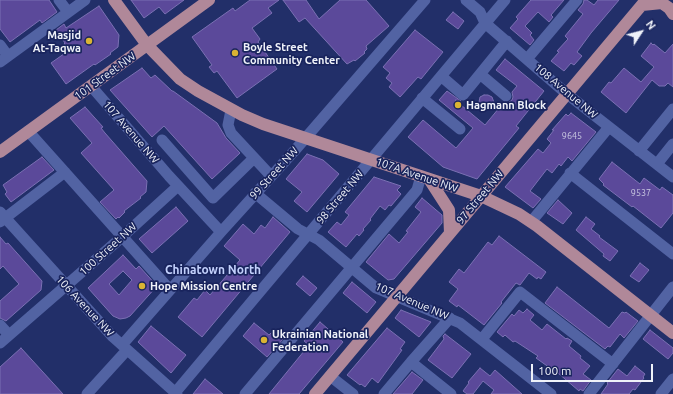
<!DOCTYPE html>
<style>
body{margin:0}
#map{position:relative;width:673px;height:394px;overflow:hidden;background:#222f69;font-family:Ubuntu,sans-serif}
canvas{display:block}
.north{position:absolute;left:621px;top:12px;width:40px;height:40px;-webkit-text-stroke:3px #19245d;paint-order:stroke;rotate:54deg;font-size:11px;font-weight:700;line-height:16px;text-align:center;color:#eff2f9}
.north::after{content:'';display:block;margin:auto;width:14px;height:18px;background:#eff2f9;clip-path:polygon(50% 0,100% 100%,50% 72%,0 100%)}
.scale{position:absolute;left:531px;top:364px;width:122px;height:18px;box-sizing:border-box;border:2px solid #eff2f9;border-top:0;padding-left:5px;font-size:12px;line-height:14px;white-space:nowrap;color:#eff2f9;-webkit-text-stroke:3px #19245d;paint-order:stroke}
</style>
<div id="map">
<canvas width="673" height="394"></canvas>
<div class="north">N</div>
<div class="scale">100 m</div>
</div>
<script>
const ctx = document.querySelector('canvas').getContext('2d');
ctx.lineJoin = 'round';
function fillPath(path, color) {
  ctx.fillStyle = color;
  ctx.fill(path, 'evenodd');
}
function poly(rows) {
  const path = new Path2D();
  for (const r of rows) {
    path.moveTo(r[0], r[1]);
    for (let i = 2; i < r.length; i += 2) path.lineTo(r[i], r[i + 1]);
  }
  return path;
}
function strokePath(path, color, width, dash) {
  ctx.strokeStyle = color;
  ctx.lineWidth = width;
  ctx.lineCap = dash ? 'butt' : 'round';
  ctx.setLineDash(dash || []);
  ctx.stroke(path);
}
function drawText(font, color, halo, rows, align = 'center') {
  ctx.font = font + ' Ubuntu,sans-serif';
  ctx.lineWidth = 3.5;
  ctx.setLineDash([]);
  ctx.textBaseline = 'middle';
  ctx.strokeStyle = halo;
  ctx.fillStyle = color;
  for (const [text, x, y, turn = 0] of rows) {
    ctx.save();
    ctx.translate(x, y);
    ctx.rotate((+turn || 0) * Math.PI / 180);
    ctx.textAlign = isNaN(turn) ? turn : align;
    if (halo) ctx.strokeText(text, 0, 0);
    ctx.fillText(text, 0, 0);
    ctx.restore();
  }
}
const building = poly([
 [0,0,49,0,57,12,42,23,40,20,10,42,0,29,0,0],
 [131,0,184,0,165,14,159,7,144,18,131,0],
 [250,0,279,0,268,8,272,13,252,28,260,39,258,42,277,69,237,98,217,71,214,73,209,67,212,65,192,37,233,8,235,11,250,0],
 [283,0,306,0,319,19,340,0,366,0,389,26,366,46,367,49,364,52,365,53,355,61,354,60,347,64,305,18,299,22,283,0],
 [531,0,564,0,551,15,553,17,549,22,538,12,525,26,532,33,530,35,534,40,530,45,510,28,518,19,516,17,531,0],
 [584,0,587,0,594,5,598,0,619,0,591,33,577,52,582,56,574,65,571,63,564,71,551,61,559,52,557,51,568,39,565,36,583,14,578,10,583,4,584,0],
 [99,6,119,35,118,47,110,53,111,54,95,65,94,64,66,84,51,63,68,51,64,44,65,43,56,30,64,24,66,28,99,6],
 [453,12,464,21,458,29,446,20,453,12],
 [415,30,443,52,421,79,418,77,400,97,389,87,392,83,386,78,390,73,383,67,415,30],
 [651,43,653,45,654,44,665,53,673,44,673,87,668,83,665,86,659,86,652,80,626,113,601,92,609,82,611,83,624,68,641,82,654,67,641,56,651,43],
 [505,59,544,91,516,126,519,128,477,179,443,167,408,137,423,120,456,148,473,128,439,100,447,91,461,101,455,100,485,125,504,102,508,103,512,100,513,97,512,92,517,86,496,70,505,59],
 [142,68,151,78,155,75,172,91,173,91,217,123,226,138,240,153,212,179,164,126,152,137,110,90,142,68],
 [484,95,488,95,492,97,496,108,486,109,478,107,480,97,484,95],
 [85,107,103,127,101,128,105,133,147,181,146,192,140,197,141,198,124,211,125,212,119,218,118,217,116,219,100,202,114,190,81,153,92,143,70,118,85,107],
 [571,113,596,132,572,161,568,157,561,166,559,164,552,173,547,169,530,191,541,199,533,208,505,187,538,149,543,153,551,143,547,139,554,130,552,130,566,114,568,116,571,113],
 [307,154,323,160,339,174,307,212,294,201,302,192,286,179,307,154],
 [42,157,54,170,11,202,5,194,7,192,3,185,42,157],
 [612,162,640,184,644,178,660,190,662,187,673,195,673,213,661,228,633,206,632,207,603,185,604,184,599,179,612,162],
 [374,177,401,186,397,190,401,194,391,206,389,205,385,210,380,206,370,219,371,220,363,229,364,230,359,236,357,234,346,247,328,232,337,222,341,225,349,215,345,212,374,177],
 [422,198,442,215,442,223,394,279,388,280,366,262,389,234,399,243,408,232,406,231,421,212,415,207,422,198],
 [558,200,572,213,563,224,547,213,558,200],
 [176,207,188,221,152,253,139,239,176,207],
 [273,217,290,232,202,337,178,317,194,298,197,300,205,290,210,295,240,260,224,246,243,224,254,234,261,225,265,228,273,217],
 [586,217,595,224,591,229,600,236,599,237,618,251,610,261,603,256,604,254,576,230,586,217],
 [499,236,546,272,541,279,538,277,537,279,529,273,520,285,516,283,501,302,502,303,484,325,458,305,457,307,449,301,458,289,449,282,459,269,464,273,488,242,492,245,499,236],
 [0,237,6,244,8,243,42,281,41,290,6,321,0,318,0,301,19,284,3,266,0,269,0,237],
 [123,255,136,269,139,266,157,286,130,316,126,318,120,319,113,316,88,288,123,255],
 [123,271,132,280,119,295,109,284,123,271],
 [640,263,649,270,639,282,630,276,640,263],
 [303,276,317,288,310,296,296,284,303,276],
 [352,282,376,302,367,313,343,293,352,282],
 [557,287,609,328,622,312,625,313,626,312,638,321,624,338,620,334,610,347,608,346,605,349,545,303,557,287],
 [527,309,534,315,530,320,542,330,547,324,566,339,567,338,572,341,569,346,581,356,580,358,590,366,583,374,591,380,583,391,580,389,579,391,551,367,550,368,536,358,538,356,515,341,513,342,505,335,503,337,497,332,512,314,514,316,519,310,523,313,527,309],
 [401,310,431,322,419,337,395,318,401,310],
 [320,322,343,342,299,394,269,394,309,345,304,341,320,322],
 [254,323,269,335,273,331,283,339,267,357,243,336,254,323],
 [151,326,186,355,171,373,138,342,151,326],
 [387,328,405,342,400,349,402,350,378,383,372,378,365,387,361,384,360,385,347,375,387,328],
 [650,330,673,348,673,353,668,359,643,339,650,330],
 [445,334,471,354,452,378,428,360,444,339,443,336,445,334],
 [21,348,63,394,0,394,0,367,21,348],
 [635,366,645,374,643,377,644,378,635,390,633,389,629,394,601,394,608,384,607,383,618,369,627,376,635,366],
 [480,368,490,376,495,370,522,394,491,394,494,390,483,381,473,394,467,394,463,391,469,383,468,382,480,368],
 [412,372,423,380,412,394,393,394,412,372],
 [205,379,223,394,193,394,205,379]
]);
fillPath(building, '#5b499a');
strokePath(building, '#7b70b3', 1);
strokePath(poly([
 [59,0,68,12],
 [466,0,480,12,485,23,567,94,673,177],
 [0,45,8,56],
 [527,59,577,0],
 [0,62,85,0],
 [480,74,506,96],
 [441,76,463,95,507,41],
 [91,86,169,176,221,232],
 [422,98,460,129],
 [231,110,228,125,231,133,271,176],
 [28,131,170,290],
 [162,140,213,198,254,158],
 [639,151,673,109],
 [657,164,673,144],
 [570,173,673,254],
 [255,193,298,229,319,240,376,288,460,323,551,394],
 [0,212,113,337,177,394],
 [0,222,65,172],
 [531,222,609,127],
 [0,325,9,335],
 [482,339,520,292,613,364],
 [0,343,122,237,178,186],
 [122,345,221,232,296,149,425,0],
 [411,362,451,394],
 [330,376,353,394],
 [87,394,127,350],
 [174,394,505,0],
 [245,394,417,190,421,176],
 [384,394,411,362,450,318],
 [589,394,673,287],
 [661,394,673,379]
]), '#5263a3', 11);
strokePath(poly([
 [114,0,147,45,180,79,198,91,242,115,263,124,481,196,519,214,537,226,673,333],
 [642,5,662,3,669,8,673,14],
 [0,152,209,0],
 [429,179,449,210,450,233],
 [315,394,646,0]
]), '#b08899', 12);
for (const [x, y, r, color] of [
 [89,41,4,"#dab333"],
 [235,53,4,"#dab333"],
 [458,105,4,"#dab333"],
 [142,286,4,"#dab333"],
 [264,340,4,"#dab333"]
]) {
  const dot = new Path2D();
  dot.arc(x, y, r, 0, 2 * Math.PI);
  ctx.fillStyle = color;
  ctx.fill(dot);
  strokePath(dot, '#19245d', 1.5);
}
drawText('9px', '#cac8e1', null, [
 ["9645",572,136],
 ["9537",641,193]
]);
drawText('bold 11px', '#eff2f9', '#19245d', [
 ["Masjid",81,35,"right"],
 ["At-Taqwa",81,48,"right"],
 ["Boyle Street",243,47],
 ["Community Center",243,60],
 ["Hagmann Block",466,105],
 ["Hope Mission Centre",150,286],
 ["Ukrainian National",272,334],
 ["Federation",272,347]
], 'left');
drawText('11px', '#eff2f9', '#19245d', [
 ["101 Street NW",105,76,-36],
 ["108 Avenue NW",566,91,40],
 ["107 Avenue NW",131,132,49],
 ["99 Street NW",274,173,-48],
 ["107A Avenue NW",417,175,19],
 ["98 Street NW",340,197,-50],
 ["97 Street NW",480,197,-50],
 ["100 Street NW",108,249,-42],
 ["107 Avenue NW",412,301,23],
 ["106 Avenue NW",85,306,47]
]);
drawText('bold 12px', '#c3d1fc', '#19245d', [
 ["Chinatown North",213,270]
]);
</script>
